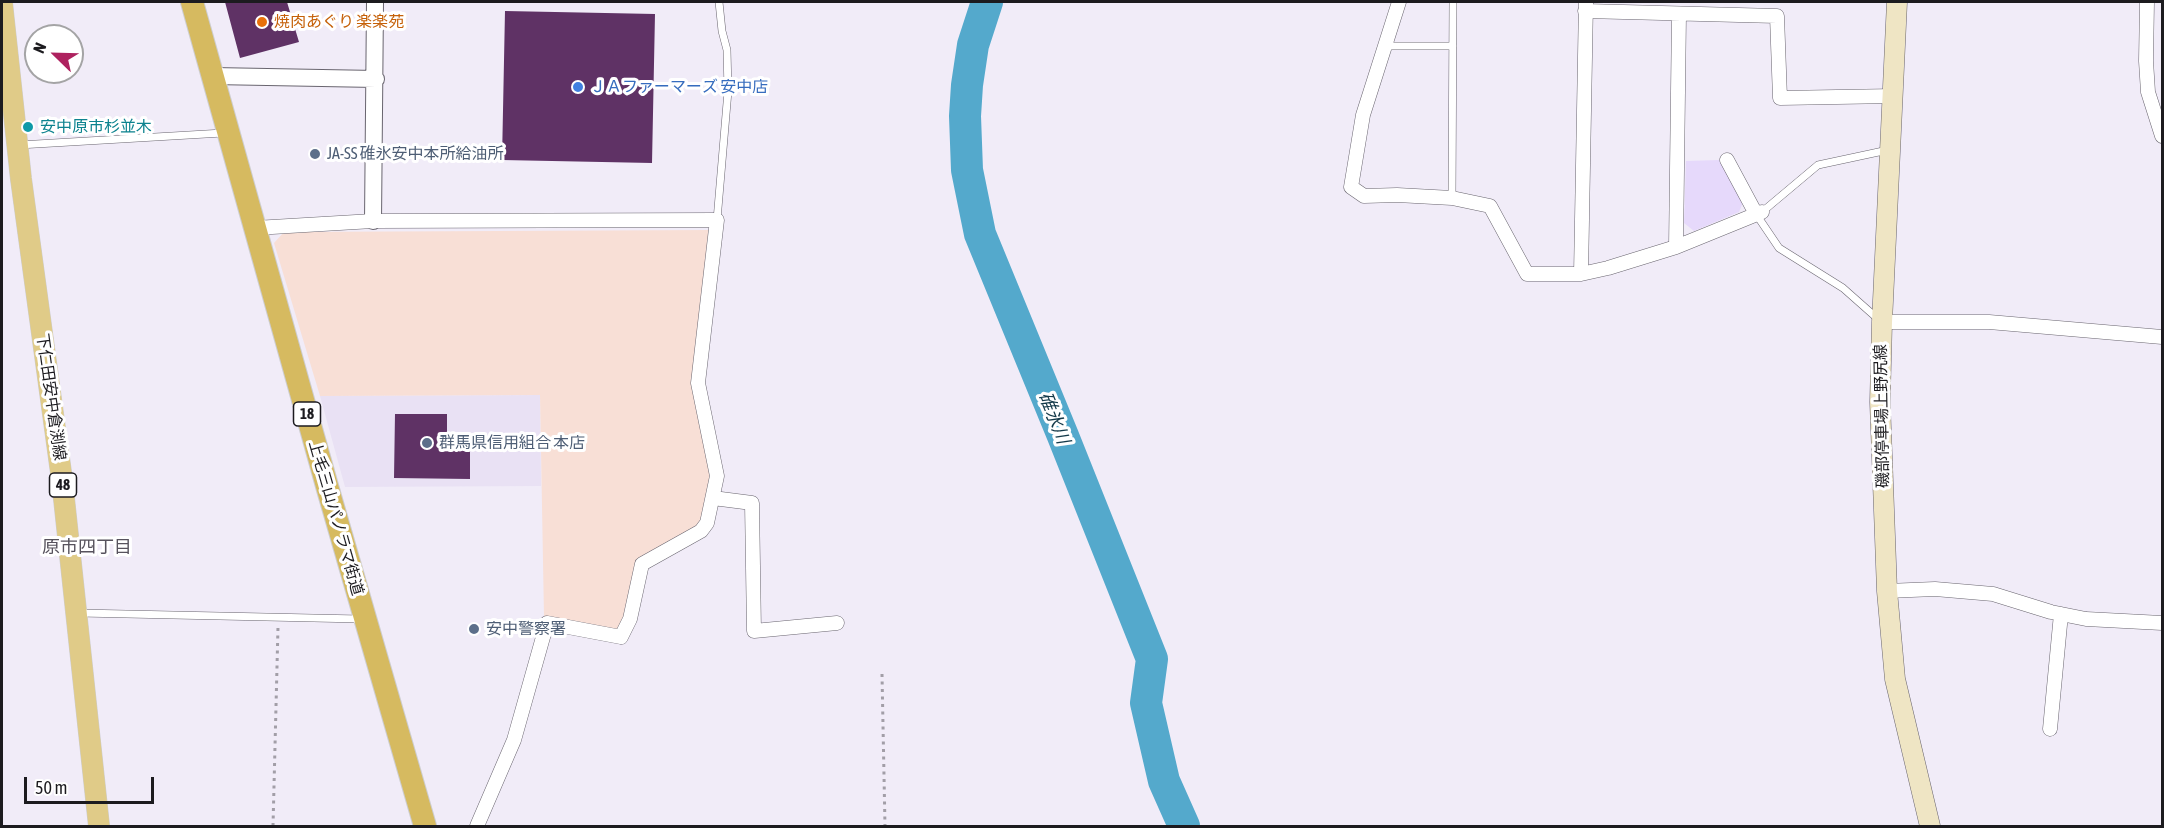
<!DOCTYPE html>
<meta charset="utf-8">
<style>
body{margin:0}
#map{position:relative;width:2164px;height:828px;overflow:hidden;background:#f1ecf8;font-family:"Asap Condensed",sans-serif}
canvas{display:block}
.frame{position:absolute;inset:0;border:3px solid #1c1b1f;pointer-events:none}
.north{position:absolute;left:24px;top:24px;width:60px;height:60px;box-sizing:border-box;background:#fff;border:2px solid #a4a4a5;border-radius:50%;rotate:293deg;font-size:16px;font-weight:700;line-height:24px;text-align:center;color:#1c1b1f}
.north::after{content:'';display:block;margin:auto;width:21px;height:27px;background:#ae225f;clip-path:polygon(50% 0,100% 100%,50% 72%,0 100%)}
.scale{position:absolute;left:24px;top:777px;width:130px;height:27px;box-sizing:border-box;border:3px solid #1c1b1f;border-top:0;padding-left:8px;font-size:18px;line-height:21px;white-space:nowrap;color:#1c1b1f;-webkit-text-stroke:4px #fff;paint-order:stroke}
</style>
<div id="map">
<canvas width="2164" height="828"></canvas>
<div class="frame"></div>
<div class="north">N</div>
<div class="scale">50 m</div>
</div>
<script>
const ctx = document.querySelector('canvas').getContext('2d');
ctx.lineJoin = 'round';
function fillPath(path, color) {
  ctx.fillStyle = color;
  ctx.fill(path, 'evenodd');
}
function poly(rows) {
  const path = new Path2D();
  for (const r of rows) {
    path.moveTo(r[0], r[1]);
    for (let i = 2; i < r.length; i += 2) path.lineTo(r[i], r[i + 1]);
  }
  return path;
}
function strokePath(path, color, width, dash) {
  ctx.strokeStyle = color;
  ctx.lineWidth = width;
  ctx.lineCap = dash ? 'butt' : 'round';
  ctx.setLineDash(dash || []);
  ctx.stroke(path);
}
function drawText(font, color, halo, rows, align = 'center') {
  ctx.font = font + ' "Asap Condensed","Noto Sans JP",sans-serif';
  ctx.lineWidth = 6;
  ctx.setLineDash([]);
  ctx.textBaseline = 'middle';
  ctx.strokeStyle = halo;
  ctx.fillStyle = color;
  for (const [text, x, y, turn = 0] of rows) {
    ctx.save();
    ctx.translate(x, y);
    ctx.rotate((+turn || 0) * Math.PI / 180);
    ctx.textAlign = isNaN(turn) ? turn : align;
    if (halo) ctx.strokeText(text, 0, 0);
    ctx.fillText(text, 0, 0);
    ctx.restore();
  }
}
fillPath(poly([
 [540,395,541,486,345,487,320,396]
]), '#e9e1f4');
fillPath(poly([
 [711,230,694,385,711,469,704,516,699,527,637,562,623,619,618,630,615,630,544,617,540,395,320,396,274,243,284,232]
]), '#f8dfd6');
fillPath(poly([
 [1719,160,1744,200,1739,212,1694,231,1684,223,1686,161]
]), '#e6d9fb');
strokePath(poly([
 [987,2,973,45,967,85,965,116,967,170,980,234,1063,436,1152,659,1146,703,1164,781,1184,826]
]), '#54a9cc', 32);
fillPath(poly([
 [225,2,287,2,299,42,240,58],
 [505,11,655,14,652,163,502,160],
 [395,414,447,414,447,436,460,436,460,449,470,450,470,479,394,478]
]), '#5f3265');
const service = poly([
 [1385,46,1453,46],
 [19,145,223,133],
 [1452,198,1453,2],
 [1762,212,1818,165,1888,150],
 [1756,214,1779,248,1843,288,1878,319],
 [717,220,728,91,727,50,722,31,719,2],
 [80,613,360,619]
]);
const minor = poly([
 [1399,2,1363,115,1351,187,1364,196,1397,195,1452,198,1490,206,1527,274,1581,274,1608,268,1676,247,1762,212],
 [2147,2,2146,61,2148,92,2162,136],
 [1585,11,1777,16,1780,98,1894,96],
 [1727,160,1756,214],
 [255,228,373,221,717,220,698,383,717,476,707,523,701,531,642,564,630,619,621,637,547,623,514,740,477,826],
 [1676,247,1679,14],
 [1581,274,1586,2],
 [1882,322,1989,322,2162,337],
 [713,498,752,503,754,631,837,623],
 [1887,591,1935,589,1993,594,2051,612,2086,619,2162,623],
 [2050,729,2061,614]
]);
const tertiary = poly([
 [213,76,376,79],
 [373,221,375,2]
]);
const secondary = poly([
 [1897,2,1882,322,1880,402,1887,591,1895,679,1930,826]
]);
const primary = poly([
 [2,3,21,179,62,480,99,826]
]);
const trunk = poly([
 [192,2,327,486,425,826]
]);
strokePath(service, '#69656f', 8);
strokePath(minor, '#69656f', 15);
strokePath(tertiary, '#69656f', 18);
strokePath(secondary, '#69656f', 21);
strokePath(primary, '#cdcdce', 22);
strokePath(trunk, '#cdcdce', 24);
strokePath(poly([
 [882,674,885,826],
 [273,826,278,627]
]), '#a29ea7', 3, [3, 4.5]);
strokePath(service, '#fff', 7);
strokePath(minor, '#fff', 14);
strokePath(tertiary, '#fff', 16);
strokePath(secondary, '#efe5c4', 20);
strokePath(primary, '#e0cb88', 21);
strokePath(trunk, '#d6ba60', 22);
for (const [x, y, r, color] of [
 [262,22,6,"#e8710a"],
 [578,87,6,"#3f7fe0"],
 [28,127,6,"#0f9aa8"],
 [315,154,6,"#5c6f8a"],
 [427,443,6,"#5c6f8a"],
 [474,629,6,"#5c6f8a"]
]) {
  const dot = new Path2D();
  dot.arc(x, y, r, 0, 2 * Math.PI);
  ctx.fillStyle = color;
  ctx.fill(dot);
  strokePath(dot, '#fff', 2);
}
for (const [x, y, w] of [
 [307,414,27],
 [63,485,27]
]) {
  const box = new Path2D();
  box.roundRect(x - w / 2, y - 12, w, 24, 4.5);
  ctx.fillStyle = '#fff';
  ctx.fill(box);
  strokePath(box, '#1c1b1f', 1.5);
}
drawText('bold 15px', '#1c1b1f', null, [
 ["18",307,414],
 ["48",63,485]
]);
drawText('16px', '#c56008', '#fff', [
 ["焼肉あぐり 楽楽苑",274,22]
], 'left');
drawText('16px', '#366cbe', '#fff', [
 ["ＪＡファーマーズ 安中店",590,87]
], 'left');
drawText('16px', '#0d838f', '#fff', [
 ["安中原市杉並木",40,127]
], 'left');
drawText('16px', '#4e5e75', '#fff', [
 ["JA-SS 碓氷安中本所給油所",327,154],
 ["群馬県信用組合 本店",439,443],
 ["安中警察署",486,629]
], 'left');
drawText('16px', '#1c1b1f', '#fff', [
 ["下仁田安中倉渕線",51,397,82],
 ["磯部停車場上野尻線",1882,416,-91],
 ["上毛三山パノラマ街道",336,518,74]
]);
drawText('italic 18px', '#133949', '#fff', [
 ["碓氷川",1054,418,68]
]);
drawText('18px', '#57535d', '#fff', [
 ["原市四丁目",87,547]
]);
</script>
